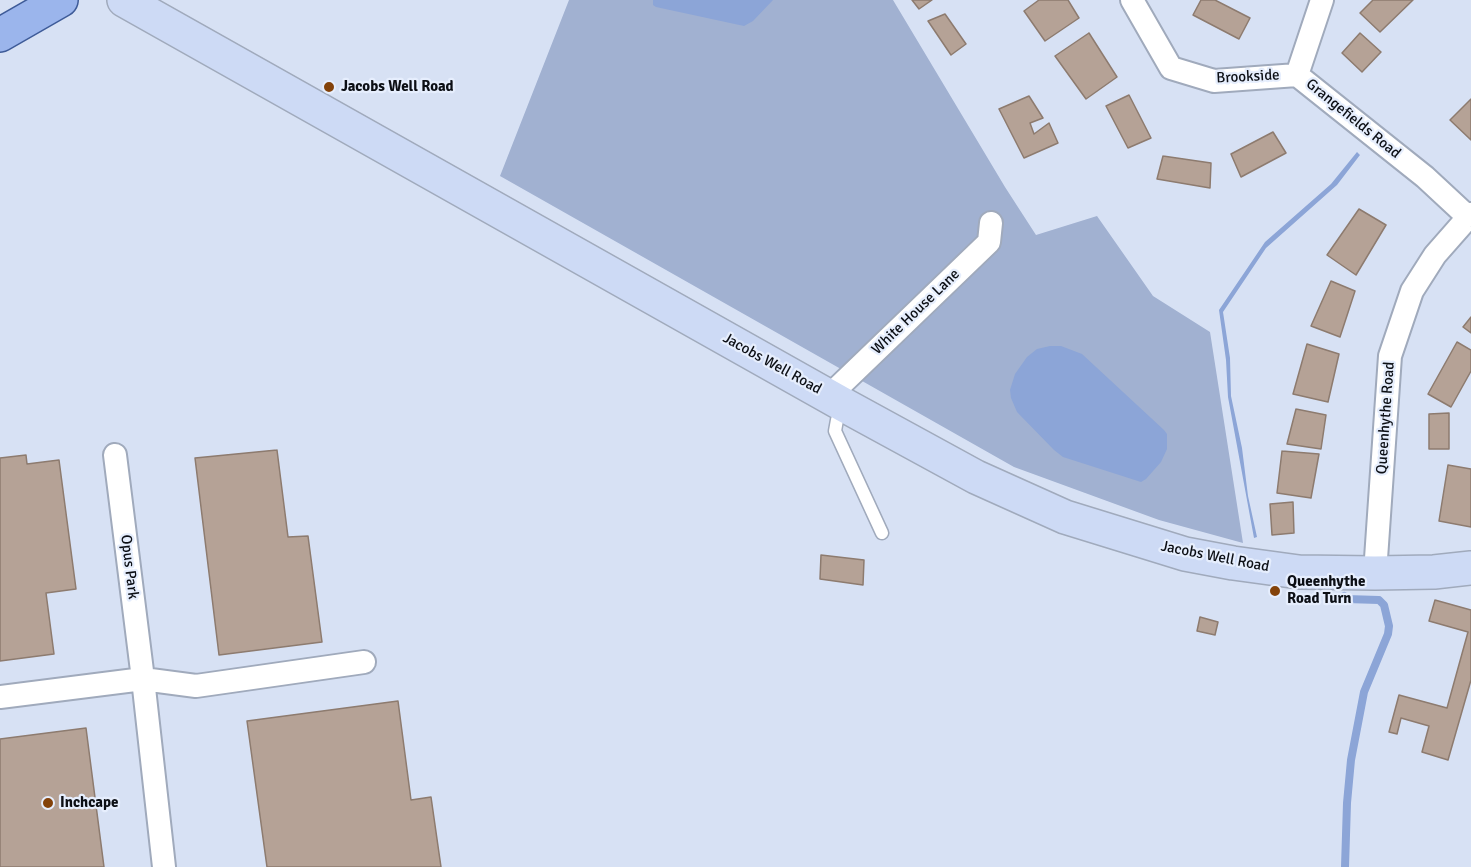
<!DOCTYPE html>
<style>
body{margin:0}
canvas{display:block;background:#d7e1f4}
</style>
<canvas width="1471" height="867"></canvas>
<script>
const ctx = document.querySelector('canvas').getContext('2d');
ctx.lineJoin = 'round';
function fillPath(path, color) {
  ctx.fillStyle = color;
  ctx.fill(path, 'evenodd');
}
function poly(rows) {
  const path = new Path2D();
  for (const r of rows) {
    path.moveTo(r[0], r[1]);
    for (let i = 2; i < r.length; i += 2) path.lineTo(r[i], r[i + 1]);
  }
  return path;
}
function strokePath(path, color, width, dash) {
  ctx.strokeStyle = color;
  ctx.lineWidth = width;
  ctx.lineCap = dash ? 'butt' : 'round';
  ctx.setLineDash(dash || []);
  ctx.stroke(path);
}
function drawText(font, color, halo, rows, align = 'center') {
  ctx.font = font + ' Signika,sans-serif';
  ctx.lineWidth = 4.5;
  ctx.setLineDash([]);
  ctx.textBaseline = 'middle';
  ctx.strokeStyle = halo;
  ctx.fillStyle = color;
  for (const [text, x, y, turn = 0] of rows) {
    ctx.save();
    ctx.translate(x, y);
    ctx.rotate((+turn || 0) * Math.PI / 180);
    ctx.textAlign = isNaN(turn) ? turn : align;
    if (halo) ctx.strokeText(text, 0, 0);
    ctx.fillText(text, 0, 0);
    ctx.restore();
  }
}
fillPath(poly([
 [569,0,893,0,1005,187,1036,235,1097,216,1153,296,1210,332,1243,543,1159,520,1014,467,500,176]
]), '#a1b1d1');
fillPath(poly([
 [653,0,773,0,753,21,744,26,656,7,653,5],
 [1357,152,1360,155,1337,185,1266,248,1223,312,1230,358,1231,396,1242,448,1248,496,1257,537,1254,538,1228,397,1226,360,1219,310,1265,242,1331,184],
 [1050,346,1061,346,1082,354,1164,430,1167,434,1167,449,1161,462,1146,479,1141,482,1063,457,1054,450,1017,412,1011,398,1010,390,1015,374,1027,357,1037,349]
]), '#8ca5d7');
strokePath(poly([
 [1344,596,1346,599,1379,600,1384,605,1389,626,1388,634,1364,692,1351,760,1347,803,1345,867]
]), '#8ca5d7', 8);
const building = poly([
 [912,0,932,0,919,9,912,0],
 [1039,0,1068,0,1079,18,1045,41,1024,11,1039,0],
 [1201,0,1215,0,1250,18,1239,39,1193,15,1201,0],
 [1373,0,1413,0,1380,32,1360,13,1373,0],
 [945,14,966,44,951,55,928,21,945,14],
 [1089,33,1117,77,1086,99,1055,56,1089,33],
 [1360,33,1381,52,1362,72,1342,53,1360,33],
 [1129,95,1151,138,1128,148,1106,106,1129,95],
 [1029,96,1043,118,1030,123,1034,134,1049,123,1058,143,1024,158,999,109,1029,96],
 [1471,99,1471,140,1450,120,1471,99],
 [1273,132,1286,153,1241,177,1231,154,1273,132],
 [1163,156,1211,163,1210,188,1157,179,1163,156],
 [1359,209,1386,225,1356,275,1327,255,1359,209],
 [1331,281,1355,291,1340,337,1311,326,1331,281],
 [1471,317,1471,333,1463,327,1471,317],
 [1457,342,1471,350,1471,371,1451,407,1428,394,1457,342],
 [1307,344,1339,354,1328,402,1293,394,1307,344],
 [1296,409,1326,415,1321,449,1287,444,1296,409],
 [1449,413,1449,449,1429,449,1429,414,1449,413],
 [277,450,288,537,308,536,322,642,219,655,195,458,277,450],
 [1282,451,1319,454,1311,498,1277,493,1282,451],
 [26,455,27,464,59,460,76,589,46,593,54,654,0,661,0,458,26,455],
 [1448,465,1471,469,1471,527,1439,521,1448,465],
 [1293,502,1294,533,1272,535,1270,504,1293,502],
 [821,555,864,560,863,585,820,579,821,555],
 [1435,600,1471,610,1471,680,1448,760,1422,752,1429,726,1401,718,1397,734,1389,732,1399,695,1447,708,1468,632,1429,621,1435,600],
 [1200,617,1218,622,1215,635,1197,631,1200,617],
 [398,701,411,800,431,797,441,867,267,867,247,721,398,701],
 [86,728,104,867,0,867,0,739,86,728]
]);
fillPath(building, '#b5a296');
strokePath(building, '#8d7b6f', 1.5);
const lane = poly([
 [844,406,837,420,835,431,882,533]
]);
const street = poly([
 [1132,0,1171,68,1214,81,1297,75],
 [1322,0,1297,75,1425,177,1467,216],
 [829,396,989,242,991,223],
 [115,455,143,679,164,867],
 [1375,573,1390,356,1412,291,1435,255,1471,214],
 [0,697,143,679,196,686,364,662]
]);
const secondary = poly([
 [124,0,844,405,976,477,1065,517,1185,554,1233,563,1299,572,1375,573,1434,572,1471,568]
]);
const primary = poly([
 [0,35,61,0]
]);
strokePath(lane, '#a0aabc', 15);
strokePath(street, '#a0aabc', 26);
strokePath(secondary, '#a0aabc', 36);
strokePath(primary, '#3e5b98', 36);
strokePath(lane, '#fff', 12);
strokePath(street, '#fff', 22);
strokePath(secondary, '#cddaf5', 33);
strokePath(primary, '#9bb5ec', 33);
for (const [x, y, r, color] of [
 [329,87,6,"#83420a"],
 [1275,591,6,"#83420a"],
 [48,803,6,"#83420a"]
]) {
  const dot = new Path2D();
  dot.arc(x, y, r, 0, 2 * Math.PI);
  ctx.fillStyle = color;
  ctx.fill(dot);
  strokePath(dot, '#e6eefd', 2);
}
drawText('15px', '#0c0f15', '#e6eefd', [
 ["Brookside",1248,77,-3],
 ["Grangefields Road",1353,119,39],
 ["White House Lane",916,312,-44],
 ["Jacobs Well Road",772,364,29],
 ["Queenhythe Road",1386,418,-86],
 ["Jacobs Well Road",1215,557,11],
 ["Opus Park",129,567,83]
]);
drawText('bold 15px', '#0c0f15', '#e6eefd', [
 ["Jacobs Well Road",341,87],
 ["Queenhythe",1287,582],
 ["Road Turn",1287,599],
 ["Inchcape",60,803]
], 'left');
</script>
